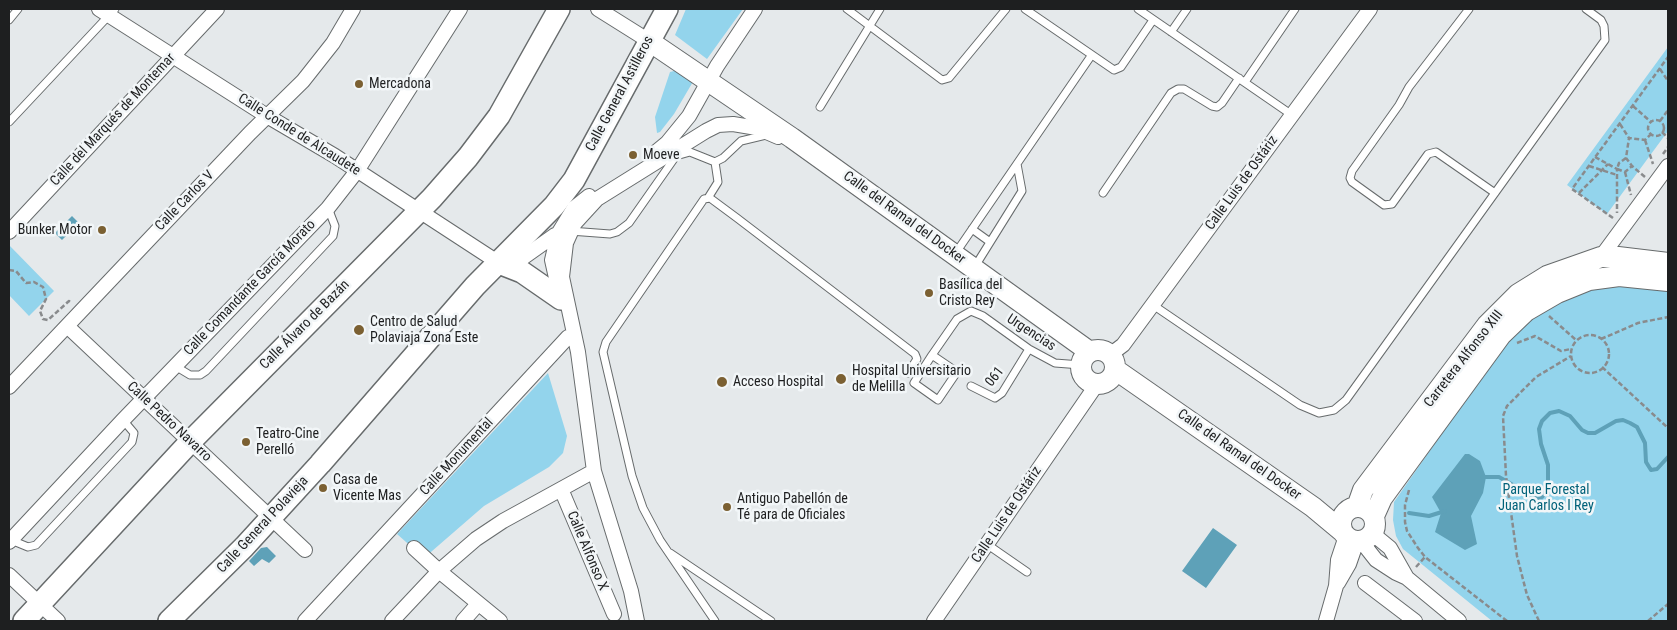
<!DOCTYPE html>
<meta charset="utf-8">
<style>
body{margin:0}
#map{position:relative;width:1677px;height:630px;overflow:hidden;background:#e5e9eb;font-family:"Roboto Condensed",sans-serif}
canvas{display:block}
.frame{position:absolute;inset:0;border:10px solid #1e1f20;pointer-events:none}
</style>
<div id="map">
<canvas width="1677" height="630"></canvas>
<div class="frame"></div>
</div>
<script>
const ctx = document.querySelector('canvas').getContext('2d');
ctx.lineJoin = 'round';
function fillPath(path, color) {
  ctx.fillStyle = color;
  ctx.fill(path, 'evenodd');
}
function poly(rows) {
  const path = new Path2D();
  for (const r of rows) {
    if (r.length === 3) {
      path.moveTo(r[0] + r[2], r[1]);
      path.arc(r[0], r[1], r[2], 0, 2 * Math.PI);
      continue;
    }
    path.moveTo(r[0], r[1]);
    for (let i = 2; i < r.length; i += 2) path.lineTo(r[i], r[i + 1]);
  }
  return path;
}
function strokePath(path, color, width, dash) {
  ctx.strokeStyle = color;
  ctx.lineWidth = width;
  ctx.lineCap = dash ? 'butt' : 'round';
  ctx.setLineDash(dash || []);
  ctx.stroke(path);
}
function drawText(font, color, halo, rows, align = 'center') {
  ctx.font = font + ' "Roboto Condensed",sans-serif';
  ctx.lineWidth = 5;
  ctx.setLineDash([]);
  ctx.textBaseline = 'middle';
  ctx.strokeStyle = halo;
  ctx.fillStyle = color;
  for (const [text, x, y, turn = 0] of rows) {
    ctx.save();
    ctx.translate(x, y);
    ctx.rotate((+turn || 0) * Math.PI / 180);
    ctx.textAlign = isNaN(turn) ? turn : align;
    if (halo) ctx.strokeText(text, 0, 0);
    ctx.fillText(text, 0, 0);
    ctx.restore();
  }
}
fillPath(poly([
 [686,9,743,9,707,59,675,35],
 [1668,47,1668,131,1607,214,1567,185],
 [678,70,694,80,674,114,660,132,657,133,655,117,670,72],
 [9,245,54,291,29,316,9,295],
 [1605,283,1668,288,1668,621,1492,621,1403,549,1396,536,1393,520,1394,502,1507,340,1524,322,1551,305],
 [548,373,567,436,563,453,549,467,484,506,424,558,397,534]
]), '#93d4ec');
fillPath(poly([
 [72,216,79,223,62,240,55,233],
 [1465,454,1469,454,1480,461,1486,477,1483,493,1471,516,1477,544,1465,550,1435,532,1441,513,1432,497],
 [1213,528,1237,545,1206,588,1182,571],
 [267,547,276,556,269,563,262,559,254,566,249,561,261,548]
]), '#5ea1b8');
strokePath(poly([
 [1482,477,1499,477,1532,496,1537,499,1542,497,1546,492,1548,485,1548,465,1541,444,1539,429,1542,421,1550,413,1559,411,1570,416,1582,430,1588,433,1595,433,1616,421,1623,420,1630,423,1637,427,1645,443,1646,462,1651,470,1657,469,1668,457],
 [1409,513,1429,516,1445,511]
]), '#5ea1b8', 4);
const lane = poly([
 [847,9,942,80,949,78,1006,9],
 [1025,9,1114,70,1121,67,1153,20],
 [1138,9,1292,115],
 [1469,9,1409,87,1399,105,1352,171,1350,178,1352,182,1384,205,1392,204,1428,154,1436,152,1495,193],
 [9,20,18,9],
 [1171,32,1187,9],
 [1245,82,1295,9],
 [820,107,880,9],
 [9,122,115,9],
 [1103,193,1171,93,1178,89,1184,89,1212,106,1217,107,1222,103,1239,78],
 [708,198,718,182,715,162],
 [972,229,990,242],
 [570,231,610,234,617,232,629,223,676,156,690,152,715,162,723,158,741,141,766,135],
 [955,254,1091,56],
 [974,268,1022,191,1017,164],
 [1153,305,1300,405,1319,413,1334,410,1346,400,1605,40,1604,26,1601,20,1586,9],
 [932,355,957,372,938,400,914,383,932,355,957,319,971,311,983,316,1029,349,1055,363,1081,365],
 [175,366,190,375,200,375,206,371,333,236,335,226,328,208],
 [971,386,995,398,1002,393,1029,349],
 [11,540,28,547,36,545,132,442,134,433,123,420],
 [988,545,1027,572],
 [670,553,771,621],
 [715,621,660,540,643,508,632,476,603,352,606,342,704,199,710,198,737,218,915,354,917,359,908,373]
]);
const street = poly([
 [99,9,267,116,335,156,499,263,524,257,555,235,570,231],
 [598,9,649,41],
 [650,157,667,143,689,116,717,66,755,9],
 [9,232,217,9],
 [1601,257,1668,166],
 [556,278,552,260,558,234,574,208,589,196],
 [67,326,305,550],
 [1111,354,1123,345,1370,9],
 [9,387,250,133,303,81,333,43,353,9],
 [561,489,614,614],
 [1373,534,1390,548,1407,578],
 [1361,541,1376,560,1396,573,1407,578,1459,621],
 [9,542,123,420,328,208,357,171,460,9],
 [414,548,439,571,500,621],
 [9,575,58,621],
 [1338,583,1349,564,1357,541],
 [1365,583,1415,621],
 [305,621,568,337],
 [392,621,439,571,476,539,503,521,594,471],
 [463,621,478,604],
 [637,621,631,591,594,471,578,352,562,277,566,243,575,223,597,199,706,131,718,125,733,124,757,128,778,137],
 [934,621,1097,384],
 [1326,621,1336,586,1338,560,1346,536]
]);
const secondary = poly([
 [649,41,792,138,1090,352],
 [1098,367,17],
 [1116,370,1313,507,1343,532],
 [1358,524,17],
 [1357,507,1363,490,1487,325,1518,294,1547,276,1601,257,1618,257,1668,263],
 [1374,516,1382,498,1501,335,1526,311,1557,293,1589,280,1619,276,1668,281]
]);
const primary = poly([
 [499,263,522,272,561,299],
 [24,621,190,442,432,198,468,157,499,116,559,9],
 [169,621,244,547,320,464,475,286,554,206,574,180,667,9]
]);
strokePath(lane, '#676b6c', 9);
strokePath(street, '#676b6c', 16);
strokePath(secondary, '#676b6c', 22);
strokePath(primary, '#676b6c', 24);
strokePath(poly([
 [1660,69,1668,81],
 [1633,106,1651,122],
 [1656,128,8],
 [1660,121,1668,110],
 [1620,124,1629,138],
 [1662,132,1668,138],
 [1645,140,1653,164],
 [1663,154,1668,147],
 [1595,157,1617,169,1617,213],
 [1626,158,1619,163,1617,169,1625,172,1632,166],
 [1589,166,1617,175],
 [1625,172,1631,195],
 [1645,177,1632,166,1626,158,1629,138,1645,140,1651,134],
 [1579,193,1608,164],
 [1613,218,1572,189,1668,57],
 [9,270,16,271,26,283,34,282,43,287,46,299,40,311,43,319,48,320,69,301,72,303],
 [1549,316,1576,340],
 [1590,354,19],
 [1601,339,1638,323,1668,317],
 [1517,343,1535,336,1561,351,1571,349],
 [1602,367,1668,428],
 [1409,490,1405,505,1405,522,1407,531,1418,548,1425,557,1507,621],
 [1416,567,1425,557],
 [1539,621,1527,595,1517,556,1506,476,1503,416,1507,406,1536,377,1571,356],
 [1648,621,1668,604]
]), '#898b8d', 2.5, [5, 2.5]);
strokePath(lane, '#fff', 7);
strokePath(street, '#fff', 14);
strokePath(secondary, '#fff', 20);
strokePath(primary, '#fff', 21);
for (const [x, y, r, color] of [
 [359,84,5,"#7b6032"],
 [633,155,5,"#7b6032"],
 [102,230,5,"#7b6032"],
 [929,293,5,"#7b6032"],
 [359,330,6,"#7b6032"],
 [841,379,6,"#7b6032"],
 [722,382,6,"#7b6032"],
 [246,442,5,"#7b6032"],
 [323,488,5,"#7b6032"],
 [727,507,5,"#7b6032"]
]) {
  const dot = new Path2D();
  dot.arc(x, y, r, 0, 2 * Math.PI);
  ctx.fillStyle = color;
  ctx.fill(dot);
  strokePath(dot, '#f2f6f8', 2);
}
drawText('14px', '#1e1f20', '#f2f6f8', [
 ["Mercadona",369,84],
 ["Moeve",643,155],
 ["Bunker Motor",92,230,"right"],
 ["Basílica del",939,285],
 ["Cristo Rey",939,301],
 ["Centro de Salud",370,322],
 ["Polaviaja Zona Este",370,338],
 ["Hospital Universitario",852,371],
 ["de Melilla",852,387],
 ["Acceso Hospital",733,382],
 ["Teatro-Cine",256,434],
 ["Perelló",256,450],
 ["Casa de",333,480],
 ["Vicente Mas",333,496],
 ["Antiguo Pabellón de",737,499],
 ["Té para de Oficiales",737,515]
], 'left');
drawText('14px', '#1e1f20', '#f2f6f8', [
 ["Calle General Astilleros",620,94,-62],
 ["Calle del Marqués de Montemar",113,120,-47],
 ["Calle Conde de Alcaudete",299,135,32],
 ["Calle Luis de Ostáriz",1242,183,-54],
 ["Calle Carlos V",185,201,-46],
 ["Calle del Ramal del Docker",904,218,36],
 ["Calle Comandante García Morato",250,288,-46],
 ["Calle Álvaro de Bazán",305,325,-45],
 ["Urgencias",1031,333,33],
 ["Carretera Alfonso XIII",1464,359,-52],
 ["061",995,377,-52],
 ["Calle Pedro Navarro",169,422,43],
 ["Calle del Ramal del Docker",1239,455,35],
 ["Calle Monumental",457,457,-47],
 ["Calle Luis de Ostáriz",1007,515,-56],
 ["Calle General Polavieja",263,525,-47],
 ["Calle Alfonso X",587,551,67]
]);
drawText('14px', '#006179', '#f2f6f8', [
 ["Parque Forestal",1546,490],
 ["Juan Carlos I Rey",1546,506]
]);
</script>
